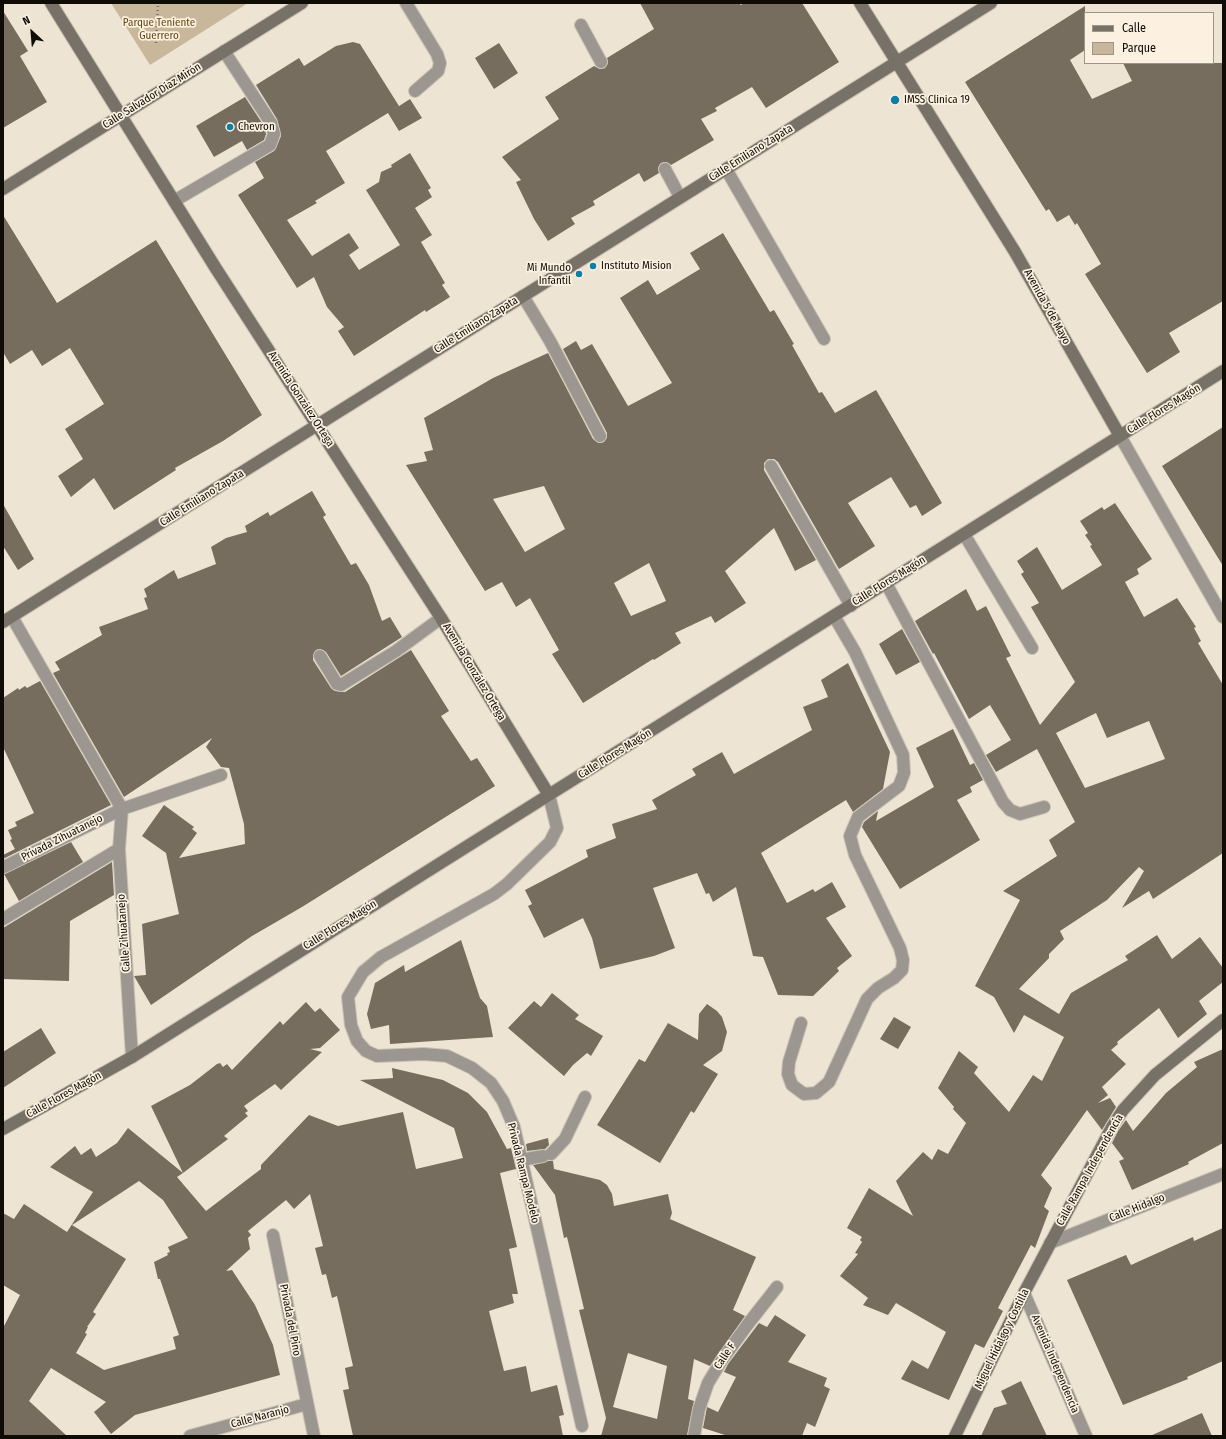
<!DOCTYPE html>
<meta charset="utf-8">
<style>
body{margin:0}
#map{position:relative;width:1226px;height:1439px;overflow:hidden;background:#eee4d3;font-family:"Fira Sans Condensed",sans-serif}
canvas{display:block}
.frame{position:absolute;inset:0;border:4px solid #0f0c06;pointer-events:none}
.legend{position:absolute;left:1084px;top:12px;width:130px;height:52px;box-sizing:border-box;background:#fcf1e0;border:1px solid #9d9589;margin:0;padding:5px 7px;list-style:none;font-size:12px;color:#0f0c06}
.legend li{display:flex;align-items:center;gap:8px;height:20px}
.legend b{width:20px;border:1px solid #9d9589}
.north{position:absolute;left:12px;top:12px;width:40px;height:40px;-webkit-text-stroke:3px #fcf1e0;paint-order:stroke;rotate:334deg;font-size:11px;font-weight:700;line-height:16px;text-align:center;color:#0f0c06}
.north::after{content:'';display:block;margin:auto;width:14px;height:18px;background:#0f0c06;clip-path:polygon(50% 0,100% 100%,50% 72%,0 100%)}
</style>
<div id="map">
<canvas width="1226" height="1439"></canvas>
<div class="frame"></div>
<ul class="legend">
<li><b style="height:5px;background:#777167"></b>Calle</li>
<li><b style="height:11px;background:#c8b79b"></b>Parque</li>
</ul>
<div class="north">N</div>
</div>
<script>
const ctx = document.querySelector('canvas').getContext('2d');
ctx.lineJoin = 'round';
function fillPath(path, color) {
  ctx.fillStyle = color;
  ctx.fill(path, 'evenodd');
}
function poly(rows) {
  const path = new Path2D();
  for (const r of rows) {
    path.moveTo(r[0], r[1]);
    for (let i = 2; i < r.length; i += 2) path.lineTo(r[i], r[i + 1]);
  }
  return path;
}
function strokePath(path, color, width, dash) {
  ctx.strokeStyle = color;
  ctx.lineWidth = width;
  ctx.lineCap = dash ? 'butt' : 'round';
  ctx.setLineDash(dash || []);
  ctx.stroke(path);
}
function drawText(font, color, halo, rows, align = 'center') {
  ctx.font = font + ' "Fira Sans Condensed",sans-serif';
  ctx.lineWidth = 3.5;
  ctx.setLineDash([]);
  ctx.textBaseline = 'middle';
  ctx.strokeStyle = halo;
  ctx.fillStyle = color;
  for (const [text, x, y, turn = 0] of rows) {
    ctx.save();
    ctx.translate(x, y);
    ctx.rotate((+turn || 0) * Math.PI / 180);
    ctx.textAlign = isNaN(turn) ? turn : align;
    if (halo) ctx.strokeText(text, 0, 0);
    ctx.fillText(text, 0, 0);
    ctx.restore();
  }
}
fillPath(poly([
 [111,3,248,3,150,65]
]), '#c8b79b');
fillPath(poly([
 [640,3,739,3,741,5,744,3,802,3,839,62,766,108,752,87,715,108,717,111,701,119,714,140,671,165,666,162,661,163,658,168,659,173,644,182,639,173,593,201,595,205,571,218,575,224,548,241,534,219,516,182,521,180,502,157,559,119,545,97,594,66,600,69,605,68,608,63,607,58,654,29],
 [1085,6,1085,50,1070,60,1092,99,1132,81,1123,63,1223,63,1223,301,1169,333,1180,352,1147,373,1085,274,1101,264,1077,223,1075,225,1069,215,1057,222,1049,209,1046,211,965,82],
 [3,11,28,51,20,56,47,102,3,128],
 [353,42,360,44,399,106,393,110,410,99,422,118,399,131,388,113,326,151,345,183,315,201,317,203,287,220,312,256,349,233,359,248,349,255,359,270,400,245,366,190,379,182,381,172,392,167,391,165,410,153,431,188,428,190,432,197,415,208,432,235,421,242,445,283,442,285,450,297,426,312,425,310,354,356,338,331,344,327,327,307,314,277,297,288,238,195,264,178,255,162,274,151,281,136,277,119,256,85,299,58,304,66,336,46],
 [499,43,518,73,494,89,475,58],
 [245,97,264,126,266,134,264,140,247,150,242,141,214,157,196,126],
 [3,215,57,303,156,240,262,415,223,441,175,468,176,470,114,510,94,478,71,497,58,476,83,459,65,429,104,404,70,348,42,366,32,350,10,364,3,352],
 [723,233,770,312,774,310,794,344,792,345,819,393,822,392,835,413,876,390,942,503,922,516,916,505,910,508,891,477,848,503,875,546,839,569,778,462,774,459,768,459,764,463,764,470,816,560,795,571,774,528,725,571,746,603,715,623,711,616,675,633,681,643,654,660,653,659,583,703,552,654,559,650,530,598,516,607,502,582,485,591,406,465,427,461,424,452,433,450,424,418,493,378,548,353,593,439,599,443,604,442,607,437,607,433,563,349,576,341,581,350,592,344,628,406,672,383,620,298,648,280,657,295,700,269,690,253],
 [544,486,565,529,525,552,493,499],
 [649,563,666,601,631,616,614,583],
 [1223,427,1223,566,1162,466],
 [312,491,326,515,323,517,351,565,356,563,369,585,382,621,390,617,402,637,341,676,326,652,320,649,316,650,313,656,313,660,331,688,335,691,345,692,411,650,449,711,441,716,471,761,477,758,495,786,302,907,252,936,151,1005,134,976,146,975,142,924,179,914,166,853,142,836,164,805,194,827,192,829,197,833,179,858,245,844,244,824,229,768,221,767,206,747,212,738,124,797,53,673,60,670,55,662,102,635,99,627,148,609,144,598,147,597,144,589,174,570,178,579,216,564,211,547,226,538,247,532,245,526,268,512,270,516],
 [1115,503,1152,559,1137,569,1139,574,1125,582,1144,617,1177,598,1196,627,1194,628,1201,641,1198,643,1223,685,1223,853,1153,899,1149,891,1122,908,1144,871,1139,867,1107,900,1060,931,1064,939,1049,954,1049,958,1019,989,1059,1014,1071,993,1128,960,1125,956,1157,935,1172,959,1200,937,1223,968,1223,982,1199,1001,1207,1014,1178,1038,1159,1008,1117,1042,1118,1044,1111,1050,1126,1064,1102,1087,1108,1095,1098,1103,1110,1098,1116,1107,1102,1130,1087,1110,1041,1175,1052,1188,1044,1207,1049,1211,1035,1248,1031,1245,998,1308,1003,1311,984,1348,975,1344,949,1400,901,1379,912,1360,928,1369,946,1332,896,1303,888,1315,863,1305,868,1298,840,1276,858,1254,855,1253,862,1242,860,1240,862,1237,847,1228,869,1188,913,1216,896,1181,923,1152,932,1160,938,1149,948,1154,966,1123,953,1109,954,1107,938,1088,959,1051,978,1067,974,1073,1009,1112,1033,1075,1042,1081,1064,1037,1024,1015,1014,1033,994,997,975,986,1020,900,1003,891,1057,856,1049,840,1075,822,1037,749,996,772,986,755,1011,740,990,705,969,719,934,653,933,654,915,621,966,589,977,611,986,606,1011,656,1006,658,1040,725,1075,682,1031,607,1039,603,1021,574,1024,572,1017,561,1037,547,1062,590,1102,565,1090,546,1092,545,1085,535,1088,533,1080,521,1102,507,1104,510],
 [1096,713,1107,738,1149,721,1165,759,1085,788,1056,733],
 [3,504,34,559,18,570,3,546],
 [902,629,920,662,896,675,879,644],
 [848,663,890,752,883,789,853,812,846,800,761,853,787,903,813,889,815,892,832,882,846,907,826,918,852,956,837,968,839,971,813,996,778,995,763,957,753,956,736,887,713,902,709,893,706,894,697,873,653,888,675,948,654,956,600,969,592,938,583,918,544,938,528,906,532,904,525,890,588,857,586,850,616,838,612,824,657,809,652,800,696,775,692,769,722,752,734,774,812,730,803,707,828,697,821,680],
 [40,681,111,805,3,859,3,855,15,849,10,840,12,839,8,830,17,826,15,822,34,813,3,747,3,698,18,688,19,690,25,686,27,688],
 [953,729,970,765,974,763,983,780,970,787,972,792,957,800,980,840,900,889,862,827,864,822,878,811,876,821,934,787,916,748],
 [71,842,83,862,19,901,4,874],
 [112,862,114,895,70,921,69,981,3,979,3,928],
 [461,940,480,998,487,1006,493,1037,390,1044,389,1025,371,1029,367,1014,375,983,404,965,405,972],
 [552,993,579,1015,575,1019,603,1036,591,1056,587,1053,573,1065,564,1076,508,1028,534,1001,541,1007],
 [306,1002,315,1012,320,1008,340,1030,320,1048,310,1049,322,1052,281,1090,275,1084,244,1106,248,1111,245,1113,248,1116,224,1136,228,1139,183,1173,151,1106,190,1085,217,1064,220,1063,223,1067,227,1064,232,1070,280,1021,283,1025],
 [707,1004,717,1011,722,1017,727,1032,722,1051,703,1065,718,1074,694,1113,691,1111,660,1163,597,1125,639,1059,645,1062,668,1023,698,1040,699,1014],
 [894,1017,911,1027,898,1049,880,1039],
 [41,1028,56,1053,3,1088,3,1052],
 [1223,1049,1223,1143,1188,1162,1189,1164,1132,1190,1119,1161,1124,1159,1112,1143,1118,1131,1126,1120,1133,1131,1166,1093,1197,1067,1194,1062],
 [392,1068,443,1080,468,1093,487,1112,507,1149,511,1148,516,1169,500,1173,517,1247,509,1249,518,1294,512,1294,514,1303,489,1311,504,1371,526,1366,531,1392,557,1385,564,1415,559,1416,563,1436,353,1436,343,1390,349,1389,345,1368,353,1366,337,1296,332,1298,326,1274,322,1275,315,1248,323,1246,310,1194,294,1209,286,1200,248,1231,251,1235,248,1238,250,1249,226,1271,232,1270,255,1305,273,1345,280,1375,135,1415,111,1434,94,1412,106,1402,51,1368,29,1401,67,1436,3,1436,3,1328,20,1295,3,1285,3,1213,14,1219,24,1204,67,1232,93,1192,50,1167,75,1146,81,1155,91,1148,96,1157,117,1143,128,1128,183,1173,177,1177,206,1211,261,1169,261,1165,309,1115,338,1126,403,1112,416,1169,463,1158,454,1128,360,1080,393,1078],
 [139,1181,163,1200,188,1238,168,1247,170,1252,167,1253,168,1255,154,1262,158,1279,160,1279,179,1335,173,1337,176,1349,104,1370,76,1353,87,1334,85,1333,88,1327,87,1327,96,1314,93,1312,126,1259,72,1225],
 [548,1138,549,1145,545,1149,527,1151,526,1144],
 [548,1161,553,1161,554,1169,600,1180,607,1185,612,1194,614,1206,668,1194,672,1213,670,1219,756,1257,733,1310,745,1316,710,1366,694,1359,688,1399,694,1401,687,1436,601,1436,606,1418,579,1310,584,1309,567,1237,564,1238,555,1195,533,1165],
 [628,1353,667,1366,657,1419,613,1407],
 [1223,1228,1223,1361,1187,1377,1188,1379,1123,1405,1067,1280,1126,1255,1131,1265,1193,1237,1194,1241],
 [775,1315,806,1335,788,1362,827,1378,824,1386,830,1389,815,1427,807,1423,802,1436,728,1436,703,1428,707,1407,718,1412,736,1377,724,1372,728,1364,759,1323,767,1327],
 [1021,1381,1047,1436,981,1436,994,1408,1007,1404,1001,1391],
 [1202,1413,1212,1436,1150,1436]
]), '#766d5e');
const lane = poly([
 [406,3,437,54,440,63,438,71,415,91],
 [581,25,601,62],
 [665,169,680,197],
 [726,169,824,339],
 [174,201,270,145,274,134,271,123,224,51],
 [523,296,550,341,600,436],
 [771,466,851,606],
 [964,534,1032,648],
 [886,583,1003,802,1010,810,1020,814,1044,807],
 [12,617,122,809,119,849,132,1057],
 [320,656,337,684,341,685,396,651,441,618],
 [3,866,4,867,122,809,221,775],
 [3,919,119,849],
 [801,1023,789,1062,788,1074,792,1085,804,1094,816,1093,829,1082,867,999,878,988,894,978,902,970,903,960,900,948,855,855,850,836,858,817,899,786,904,773,903,755,855,652,834,616],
 [551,1154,565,1139,585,1097],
 [521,1160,543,1156]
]);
const street = poly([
 [1120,436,1223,617],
 [549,795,557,828,550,842,507,884,494,894,381,957,363,972,348,997,351,1025,357,1041,366,1051,377,1056,424,1054,447,1056,472,1068,491,1083,503,1101,514,1127,582,1426],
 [273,1235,314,1436],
 [1050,1243,1223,1174],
 [1024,1293,1086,1436],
 [190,1436,307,1404],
 [694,1436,699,1409,708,1383,722,1360,748,1324,777,1287]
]);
const secondary = poly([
 [51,3,215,267,441,618,549,795],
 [860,3,1015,252,1120,436],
 [3,189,302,3],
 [3,622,991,3],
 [3,1129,132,1057,1223,371],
 [955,1436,1024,1293,1112,1127,1123,1110,1155,1075,1223,1020]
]);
strokePath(lane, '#cac1b2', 14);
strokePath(street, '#cac1b2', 14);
strokePath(secondary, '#cac1b2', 14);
strokePath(poly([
 [156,43,158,3]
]), '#797267', 2.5, [1, 3]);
strokePath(lane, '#9b9790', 12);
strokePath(street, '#9b9790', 12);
strokePath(secondary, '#777167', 12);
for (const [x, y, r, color] of [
 [895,100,5,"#0d7ea6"],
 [230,127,4,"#0d7ea6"],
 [593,266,4,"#0d7ea6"],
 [579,274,4,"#0d7ea6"]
]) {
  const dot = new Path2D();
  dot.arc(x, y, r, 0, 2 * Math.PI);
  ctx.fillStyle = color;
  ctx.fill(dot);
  strokePath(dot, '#fcf1e0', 1.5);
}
drawText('11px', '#634814', '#fcf1e0', [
 ["Parque Teniente",159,23],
 ["Guerrero",159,36]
]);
drawText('11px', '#0f0c06', '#fcf1e0', [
 ["Calle Salvador Díaz Mirón",152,96,-32],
 ["Calle Emiliano Zapata",751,153,-32],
 ["Avenida 5 de Mayo",1047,307,61],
 ["Calle Emiliano Zapata",476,325,-32],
 ["Avenida González Ortega",301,399,57],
 ["Calle Flores Magón",1164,409,-32],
 ["Calle Emiliano Zapata",202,498,-32],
 ["Calle Flores Magón",889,581,-32],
 ["Avenida González Ortega",474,672,59],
 ["Calle Flores Magón",615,754,-32],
 ["Privada Zihuatanejo",62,838,-27],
 ["Calle Flores Magón",340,925,-32],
 ["Calle Zihuatanejo",124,933,-94],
 ["Calle Flores Magón",64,1095,-29],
 ["Calle Rampa Independencia",1090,1170,-61],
 ["Privada Rampa Modelo",523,1173,76],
 ["Calle Hidalgo",1137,1208,-22],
 ["Privada del Pino",290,1320,79],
 ["Miguel Hidalgo y Costilla",1002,1339,-64],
 ["Calle F",725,1356,-57],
 ["Avenida Independencia",1055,1364,67],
 ["Calle Naranjo",260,1417,-15]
]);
drawText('11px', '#0f0c06', '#fcf1e0', [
 ["IMSS Clinica 19",904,100],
 ["Chevron",238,127],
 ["Instituto Mision",601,266],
 ["Mi Mundo",571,268,"right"],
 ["Infantil",571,281,"right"]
], 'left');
</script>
